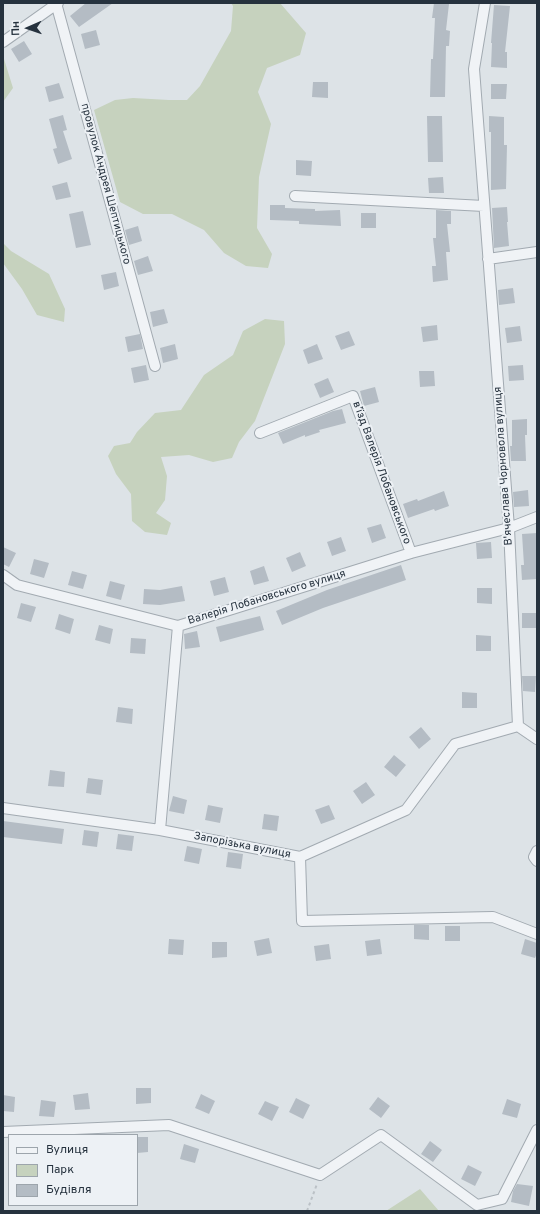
<!DOCTYPE html>
<meta charset="utf-8">
<style>
body{margin:0}
#map{position:relative;width:540px;height:1214px;overflow:hidden;background:#dde3e7;font-family:Overpass,sans-serif}
canvas{display:block}
.frame{position:absolute;inset:0;border:4px solid #26323e;pointer-events:none}
.legend{position:absolute;left:8px;top:1134px;width:130px;height:72px;box-sizing:border-box;background:#edf1f5;border:1px solid #9da5ac;margin:0;padding:5px 7px;list-style:none;font-size:12px;color:#26323e}
.legend li{display:flex;align-items:center;gap:8px;height:20px}
.legend b{width:20px;border:1px solid #9da5ac}
.north{position:absolute;left:8px;top:8px;width:40px;height:40px;-webkit-text-stroke:3px #edf1f5;paint-order:stroke;rotate:268deg;font-size:11px;font-weight:700;line-height:16px;text-align:center;color:#26323e}
.north::after{content:'';display:block;margin:auto;width:14px;height:18px;background:#26323e;clip-path:polygon(50% 0,100% 100%,50% 72%,0 100%)}
</style>
<div id="map">
<canvas width="540" height="1214"></canvas>
<div class="frame"></div>
<ul class="legend">
<li><b style="height:5px;background:#f0f3f6"></b>Вулиця</li>
<li><b style="height:11px;background:#c6d2be"></b>Парк</li>
<li><b style="height:11px;background:#b4bcc4"></b>Будівля</li>
</ul>
<div class="north">Пн</div>
</div>
<script>
const ctx = document.querySelector('canvas').getContext('2d');
ctx.lineJoin = 'round';
function fillPath(path, color) {
  ctx.fillStyle = color;
  ctx.fill(path, 'evenodd');
}
function poly(rows) {
  const path = new Path2D();
  for (const r of rows) {
    path.moveTo(r[0], r[1]);
    for (let i = 2; i < r.length; i += 2) path.lineTo(r[i], r[i + 1]);
  }
  return path;
}
function strokePath(path, color, width, dash) {
  ctx.strokeStyle = color;
  ctx.lineWidth = width;
  ctx.lineCap = dash ? 'butt' : 'round';
  ctx.setLineDash(dash || []);
  ctx.stroke(path);
}
function drawText(font, color, halo, rows, align = 'center') {
  ctx.font = font + ' Overpass,sans-serif';
  ctx.lineWidth = 4;
  ctx.setLineDash([]);
  ctx.textBaseline = 'middle';
  ctx.strokeStyle = halo;
  ctx.fillStyle = color;
  for (const [text, x, y, turn = 0] of rows) {
    ctx.save();
    ctx.translate(x, y);
    ctx.rotate((+turn || 0) * Math.PI / 180);
    ctx.textAlign = isNaN(turn) ? turn : align;
    if (halo) ctx.strokeText(text, 0, 0);
    ctx.fillText(text, 0, 0);
    ctx.restore();
  }
}
fillPath(poly([
 [231,3,280,3,306,33,300,55,267,68,258,92,271,124,259,177,257,228,272,254,268,268,246,266,224,253,204,230,172,214,143,214,120,202,94,110,115,100,133,98,169,100,187,100,200,86,231,31,233,6],
 [4,59,13,88,3,102,3,60],
 [3,243,11,251,49,274,65,309,64,322,37,315,22,289,3,263],
 [265,319,284,321,285,344,255,421,239,442,232,458,213,462,189,455,161,457,167,476,165,500,156,513,171,523,167,535,145,532,132,521,131,494,116,474,108,456,114,446,130,443,137,432,155,413,181,410,204,375,233,355,243,331],
 [420,1189,439,1211,386,1211]
]), '#c6d2be');
fillPath(poly([
 [86,3,113,3,79,27,70,16],
 [434,3,449,4,446,30,450,31,449,46,446,46,445,97,430,97,431,59,433,59,435,18,432,18],
 [494,5,510,6,505,52,507,52,507,68,491,67,492,43,491,43],
 [96,30,100,45,85,49,81,34],
 [24,41,32,54,19,62,11,49],
 [313,82,328,82,328,98,312,97],
 [59,83,64,98,49,102,45,87],
 [491,84,507,84,506,99,491,99],
 [63,115,67,130,63,131,72,159,58,164,53,149,57,148,49,119],
 [427,116,442,116,443,162,428,162],
 [489,116,504,117,504,145,507,145,506,189,491,190,491,132,489,132],
 [296,160,312,161,311,176,296,175],
 [443,177,444,193,429,193,428,178],
 [67,182,71,197,56,200,52,186],
 [270,205,285,205,285,208,315,209,315,211,340,210,341,226,299,224,299,221,270,220],
 [507,207,508,222,507,222,509,246,494,248,492,208],
 [436,210,451,211,451,224,447,224,450,252,446,252,448,280,433,282,432,266,436,266,433,238,436,238],
 [83,211,91,245,76,248,69,214],
 [361,213,376,213,376,228,361,228],
 [138,226,142,241,129,245,125,230],
 [148,256,153,271,138,275,134,261],
 [116,272,119,286,104,290,101,275],
 [513,288,515,303,499,305,498,290],
 [164,309,168,323,153,327,150,312],
 [437,325,438,340,423,342,421,327],
 [520,326,522,341,507,343,505,328],
 [349,331,355,345,341,350,335,336],
 [140,334,143,349,128,352,125,337],
 [175,344,178,359,163,363,160,348],
 [317,344,323,359,308,364,303,350],
 [146,365,149,380,134,383,131,368],
 [523,365,524,380,509,381,508,366],
 [419,371,434,371,435,386,420,387],
 [328,378,334,392,320,398,314,384],
 [375,387,379,402,364,406,360,391],
 [342,409,346,423,319,430,320,432,305,437,305,435,283,444,278,433,333,411],
 [527,419,527,435,525,435,526,461,511,461,510,446,512,446,512,420],
 [528,490,529,506,514,507,513,492],
 [444,491,449,506,435,511,434,509,408,518,403,504,417,499,418,501],
 [381,524,386,538,372,543,367,528],
 [537,533,537,549,536,549,537,579,522,580,521,565,524,565,522,534],
 [341,537,346,551,332,556,327,542],
 [491,542,492,558,477,559,476,543],
 [3,547,16,553,9,567,3,564],
 [300,552,306,566,292,572,286,558],
 [34,559,49,563,44,578,30,574],
 [401,565,406,580,323,608,282,625,276,611,327,590],
 [264,566,269,581,254,585,250,571],
 [72,571,87,575,83,589,68,585],
 [225,577,229,592,214,596,210,581],
 [110,581,125,585,121,600,106,596],
 [182,586,185,601,160,605,143,604,144,589,160,590],
 [477,588,492,588,492,604,477,603],
 [21,603,36,607,31,622,17,618],
 [522,613,537,613,537,628,522,628],
 [59,614,74,619,70,634,55,629],
 [260,616,264,630,220,642,216,627],
 [99,625,113,629,110,644,95,640],
 [197,631,200,647,185,649,184,634],
 [476,635,491,636,491,651,476,651],
 [131,638,146,639,145,654,130,653],
 [522,676,536,676,535,692,523,691],
 [462,692,477,693,477,708,462,708],
 [118,707,133,709,132,724,116,722],
 [421,727,431,739,419,749,409,737],
 [394,755,406,765,396,777,384,767],
 [50,770,65,772,64,787,48,786],
 [88,778,103,780,101,795,86,793],
 [366,782,375,795,362,804,353,791],
 [173,796,187,800,184,814,169,811],
 [208,805,223,808,220,823,205,820],
 [329,805,335,819,321,824,315,810],
 [264,814,279,816,277,831,262,829],
 [3,821,64,829,62,844,3,837],
 [84,830,99,832,97,847,82,845],
 [118,834,134,836,132,851,116,849],
 [187,846,202,849,199,864,184,861],
 [228,852,243,854,241,869,226,867],
 [414,925,429,925,429,940,414,939],
 [445,926,460,926,460,941,445,941],
 [269,938,272,953,257,956,254,941],
 [169,939,184,940,183,955,168,954],
 [380,939,382,954,367,956,365,941],
 [525,939,537,943,537,953,535,958,521,954],
 [212,942,227,942,227,957,212,958],
 [329,944,331,959,316,961,314,946],
 [136,1088,151,1088,151,1103,136,1104],
 [88,1093,90,1109,75,1110,73,1095],
 [201,1094,215,1101,209,1114,195,1108],
 [3,1095,15,1097,14,1112,3,1111],
 [378,1097,390,1106,381,1118,369,1109],
 [296,1098,310,1105,303,1119,289,1112],
 [507,1099,521,1104,517,1118,502,1114],
 [41,1100,56,1102,54,1117,39,1116],
 [265,1101,279,1107,272,1121,258,1114],
 [137,1137,148,1137,148,1152,137,1153],
 [430,1141,442,1150,433,1162,421,1154],
 [184,1144,199,1149,195,1163,180,1159],
 [468,1165,482,1172,475,1186,461,1179],
 [517,1184,533,1186,529,1206,511,1202,513,1191]
]), '#b4bcc4');
const street = poly([
 [56,3,155,366],
 [485,3,474,69,509,528,518,726],
 [3,42,58,3],
 [295,196,484,206],
 [488,259,537,252],
 [260,433,353,396,411,553],
 [3,575,17,585,178,626,411,553,509,528,537,517],
 [3,808,160,830,300,857,302,921,493,917,537,934],
 [160,830,178,626],
 [537,851,534,857,537,861],
 [300,857,406,810,455,744,518,726,537,739],
 [3,1132,169,1125,320,1175,381,1135,477,1205,502,1199,537,1130]
]);
strokePath(street, '#a2aab1', 12);
strokePath(poly([
 [307,1211,317,1184]
]), '#bbc1c6', 2, [3, 3]);
strokePath(street, '#f0f3f6', 10);
drawText('11px', '#26323e', '#edf1f5', [
 ["провулок Андрея Шептицького",105,184,75],
 ["В'ячеслава Чорновола вулиця",504,466,-94],
 ["в’їзд Валерія Лобановського",381,473,70],
 ["Валерія Лобановського вулиця",267,598,-17],
 ["Запорізька вулиця",242,846,11]
]);
</script>
